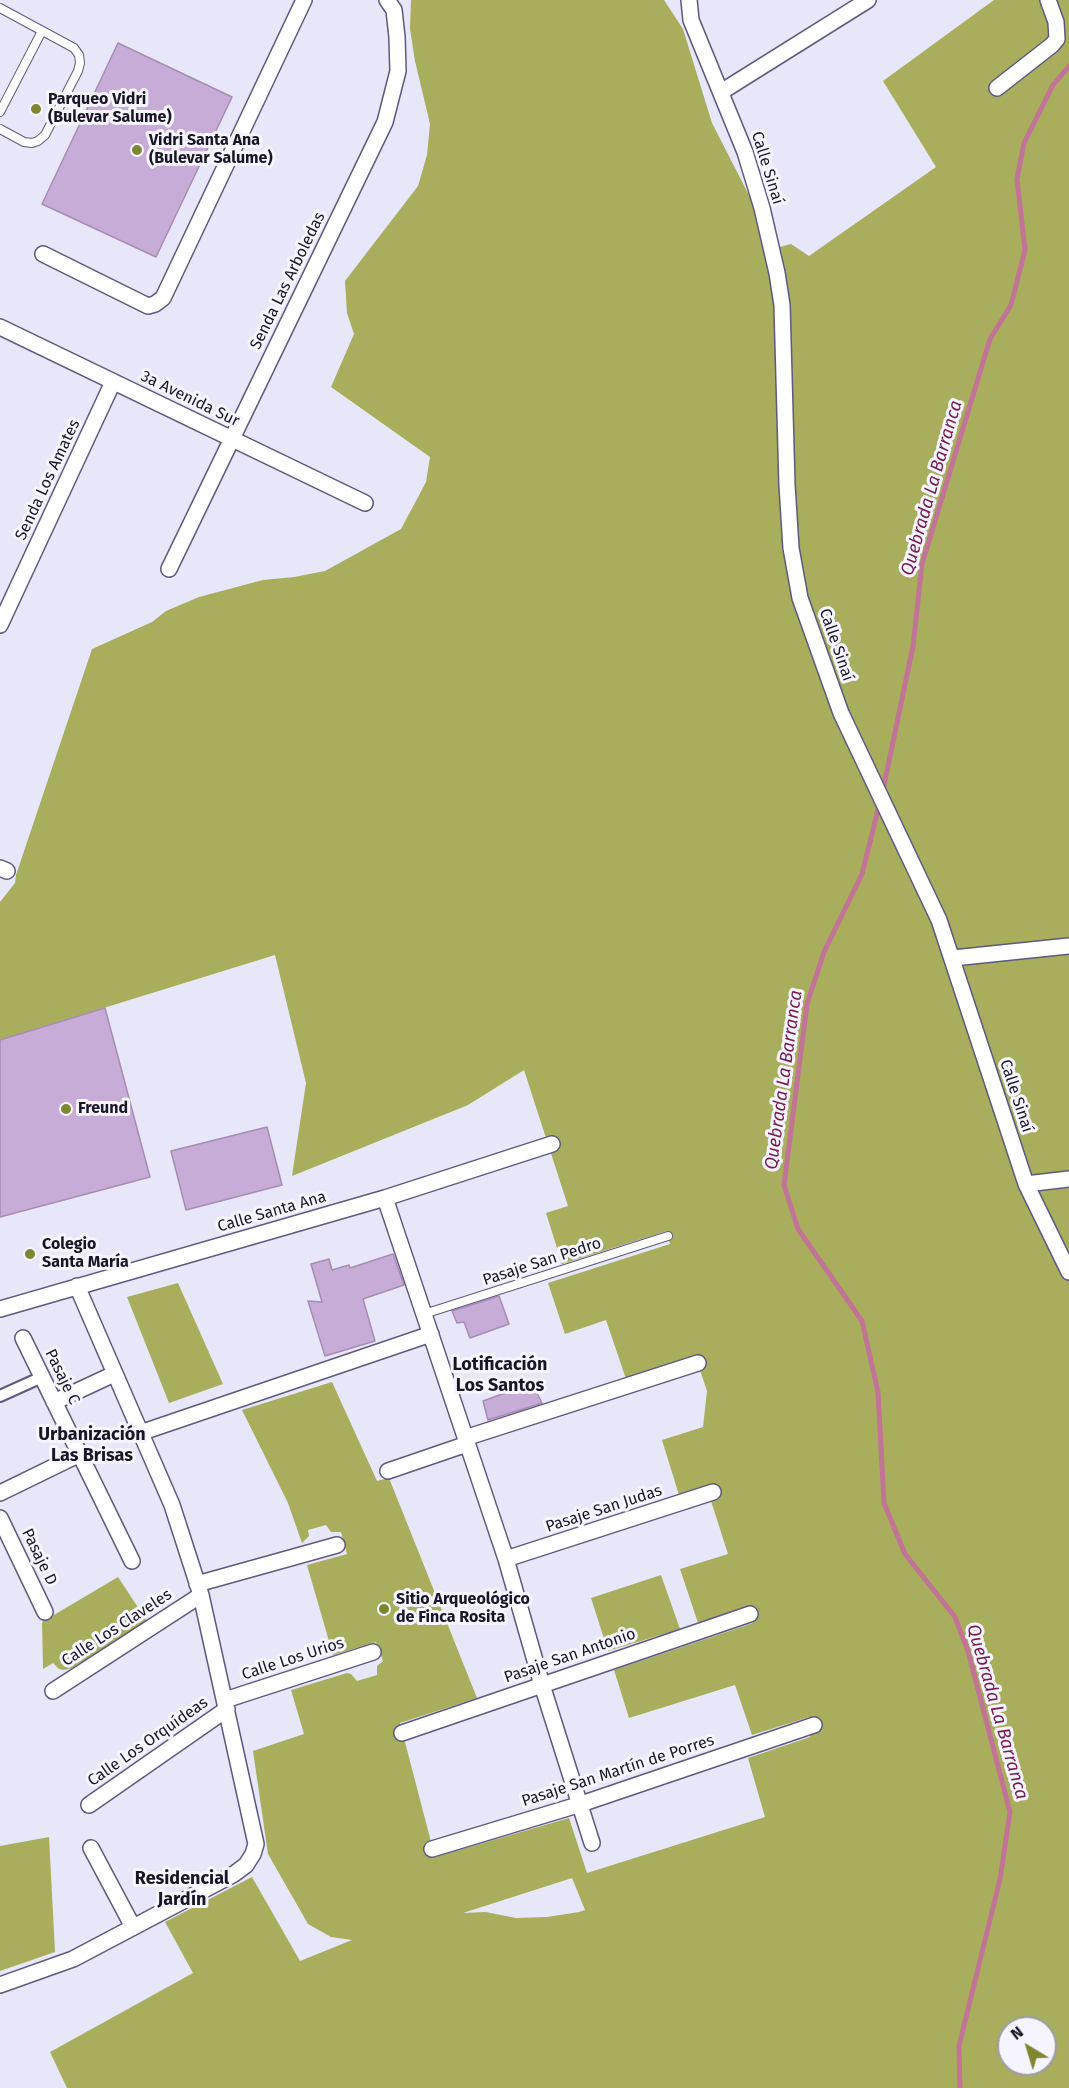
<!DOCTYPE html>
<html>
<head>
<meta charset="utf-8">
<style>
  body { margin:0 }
  #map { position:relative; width:1069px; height:2088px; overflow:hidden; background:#e8e6f9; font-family:"Fira Sans",sans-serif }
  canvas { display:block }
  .north { position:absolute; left:997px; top:2016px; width:60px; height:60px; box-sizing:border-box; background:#f6f4fe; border:2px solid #9e9ba8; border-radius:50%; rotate:322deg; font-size:16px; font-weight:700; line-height:24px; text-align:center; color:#191626 }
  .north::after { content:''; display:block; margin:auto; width:21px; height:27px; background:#80852f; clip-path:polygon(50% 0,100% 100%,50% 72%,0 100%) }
</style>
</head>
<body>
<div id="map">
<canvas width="1069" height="2088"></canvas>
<div class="north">N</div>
</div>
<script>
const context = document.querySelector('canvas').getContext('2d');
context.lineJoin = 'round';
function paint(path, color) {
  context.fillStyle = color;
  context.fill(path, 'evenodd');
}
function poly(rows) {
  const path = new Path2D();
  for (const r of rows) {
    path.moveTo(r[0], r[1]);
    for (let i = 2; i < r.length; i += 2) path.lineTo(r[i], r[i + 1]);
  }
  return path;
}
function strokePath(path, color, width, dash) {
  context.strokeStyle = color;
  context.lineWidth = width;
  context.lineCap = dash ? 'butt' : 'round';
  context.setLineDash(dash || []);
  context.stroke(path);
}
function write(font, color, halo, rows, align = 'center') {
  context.font = font + ' "Fira Sans",sans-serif';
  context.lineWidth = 6;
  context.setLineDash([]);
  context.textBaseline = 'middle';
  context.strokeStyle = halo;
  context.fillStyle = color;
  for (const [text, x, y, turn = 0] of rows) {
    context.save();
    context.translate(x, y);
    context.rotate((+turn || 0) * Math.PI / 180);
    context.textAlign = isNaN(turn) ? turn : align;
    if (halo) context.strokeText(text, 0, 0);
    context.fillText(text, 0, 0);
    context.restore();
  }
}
paint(poly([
  [411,0,664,0,683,29,712,123,776,248,791,244,809,256,936,167,883,81,994,0,1069,0,1069,2088,67,2088,50,2052,193,1973,165,1922,252,1877,300,1961,352,1940,331,1937,308,1924,268,1854,253,1751,304,1734,291,1690,347,1673,351,1674,357,1681,377,1675,377,1666,383,1661,376,1642,333,1655,307,1565,347,1554,341,1532,331,1532,326,1525,308,1530,309,1536,302,1543,288,1503,242,1410,332,1382,377,1481,389,1478,477,1698,400,1723,435,1857,569,1818,587,1873,765,1817,748,1758,810,1737,814,1726,809,1717,752,1735,735,1685,629,1718,614,1670,753,1623,747,1606,698,1623,680,1569,728,1554,711,1501,712,1485,679,1495,662,1440,703,1427,707,1391,695,1355,626,1379,606,1320,565,1334,548,1283,670,1244,667,1231,562,1264,546,1213,568,1206,524,1070,468,1105,292,1176,306,1083,275,955,0,1040,0,902,15,883,16,875,92,649,152,622,166,611,199,597,263,580,294,577,325,571,401,529,426,482,430,457,331,387,354,334,347,313,345,281,418,186,427,155,430,124,415,61,410,29],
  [572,1878,585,1910,579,1912,547,1917,516,1918,486,1912,463,1913],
  [1009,2028,1045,2028,1045,2064,1009,2064],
  [178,1283,223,1384,169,1403,127,1297],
  [661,1575,680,1629,608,1651,591,1598],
  [118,1577,147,1621,72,1668,64,1670,59,1669,53,1663,43,1669,42,1622],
  [49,1837,55,1952,0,1971,0,1846]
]), '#a8ae5c');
strokePath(poly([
  [883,790,913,646,922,564,990,339,1011,305,1025,250,1017,179,1024,143,1053,85,1069,66],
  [880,802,862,874,824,952,807,1004,784,1185,798,1229,862,1321,878,1392,884,1503,905,1554,955,1617,968,1651,1010,1812,1000,1879,959,2046,960,2088]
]), '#c17496', 5);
const building = poly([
  [118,43,232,97,156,257,42,204,118,43],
  [105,1008,150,1177,0,1217,0,1040,105,1008],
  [267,1127,282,1185,186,1210,171,1151,267,1127],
  [393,1254,404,1285,363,1299,375,1341,325,1356,308,1301,322,1302,311,1264,329,1259,332,1270,349,1265,350,1268,393,1254],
  [499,1296,509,1324,470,1338,464,1322,457,1323,452,1311,499,1296],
  [532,1383,542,1403,488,1420,483,1401,532,1383]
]);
paint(building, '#c6acd6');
strokePath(building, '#a68db6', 1.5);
const service = poly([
  [0,8,74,48,79,55,80,63,78,71,45,135,38,141,32,143,24,142,0,129],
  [0,112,42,31],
  [424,1314,668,1236]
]);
const pedestrian = poly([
  [0,1396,42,1377]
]);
const minor = poly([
  [689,0,691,20,745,152,762,208,777,273,782,305,787,485,791,548,800,598,841,713,939,920,1026,1184,1069,1272],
  [997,88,1052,45,1057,39,1056,22,1048,0],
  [721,92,868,0],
  [43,254,148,306,155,304,163,298,304,0],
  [0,327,365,503],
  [169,569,385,122,398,71,397,37,394,10,387,0],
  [0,625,113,382],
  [0,868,7,871],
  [953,958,1069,946],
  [1026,1184,1069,1179],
  [385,1198,506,1559,542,1685,592,1843],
  [0,1309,385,1198,552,1144],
  [23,1338,132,1561],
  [54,1402,114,1374],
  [140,1433,431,1334],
  [465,1438,698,1363],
  [388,1471,467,1444],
  [0,1493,80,1454],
  [0,1518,45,1612],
  [506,1559,713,1492],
  [197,1584,337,1545],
  [53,1691,201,1595],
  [225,1700,373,1652],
  [402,1733,750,1614],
  [89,1805,227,1709],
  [91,1848,133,1927],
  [432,1849,581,1804,814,1725],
  [0,1985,73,1959,234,1874,246,1865,253,1854,256,1844,201,1595,172,1505,77,1286]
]);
strokePath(service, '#5f5880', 10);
strokePath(pedestrian, '#5f5880', 14);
strokePath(minor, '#5f5880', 18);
strokePath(service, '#fff', 8);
strokePath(pedestrian, '#fff', 10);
strokePath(minor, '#fff', 15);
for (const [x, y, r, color] of [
  [36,109,6,"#80852f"],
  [137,150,6,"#80852f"],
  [66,1109,6,"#80852f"],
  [30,1254,6,"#80852f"],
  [384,1609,6,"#80852f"]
]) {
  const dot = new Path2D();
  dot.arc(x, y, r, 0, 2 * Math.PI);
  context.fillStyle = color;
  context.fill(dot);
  strokePath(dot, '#f6f4fe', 2);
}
write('bold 16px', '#191626', '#f6f4fe', [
  ["Parqueo Vidri",48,100],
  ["(Bulevar Salume)",48,118],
  ["Vidri Santa Ana",149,141],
  ["(Bulevar Salume)",149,159],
  ["Freund",78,1109],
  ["Colegio",42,1245],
  ["Santa María",42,1263],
  ["Sitio Arqueológico",396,1600],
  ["de Finca Rosita",396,1618]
], 'left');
write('16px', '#191626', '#f6f4fe', [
  ["Calle Sinaí",767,168,73],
  ["Senda Las Arboledas",288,281,-64],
  ["3a Avenida Sur",190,399,26],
  ["Senda Los Amates",48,480,-65],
  ["Calle Sinaí",836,645,71],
  ["Calle Sinaí",1016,1096,72],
  ["Calle Santa Ana",272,1212,-16],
  ["Pasaje San Pedro",542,1262,-18],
  ["Pasaje C",62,1377,64],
  ["Pasaje San Judas",604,1509,-18],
  ["Pasaje D",39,1557,64],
  ["Calle Los Claveles",117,1628,-33],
  ["Pasaje San Antonio",570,1656,-19],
  ["Calle Los Urios",293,1659,-18],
  ["Calle Los Orquídeas",148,1742,-35],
  ["Pasaje San Martín de Porres",618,1771,-18]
]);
write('italic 18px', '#781b4e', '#f6f4fe', [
  ["Quebrada La Barranca",932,488,-74],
  ["Quebrada La Barranca",784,1080,-82],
  ["Quebrada La Barranca",997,1712,74]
]);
write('bold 18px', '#191626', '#f6f4fe', [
  ["Lotificación",500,1365],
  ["Los Santos",500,1386],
  ["Urbanización",92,1435],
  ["Las Brisas",92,1456],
  ["Residencial",182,1879],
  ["Jardín",182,1900]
]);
</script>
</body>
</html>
